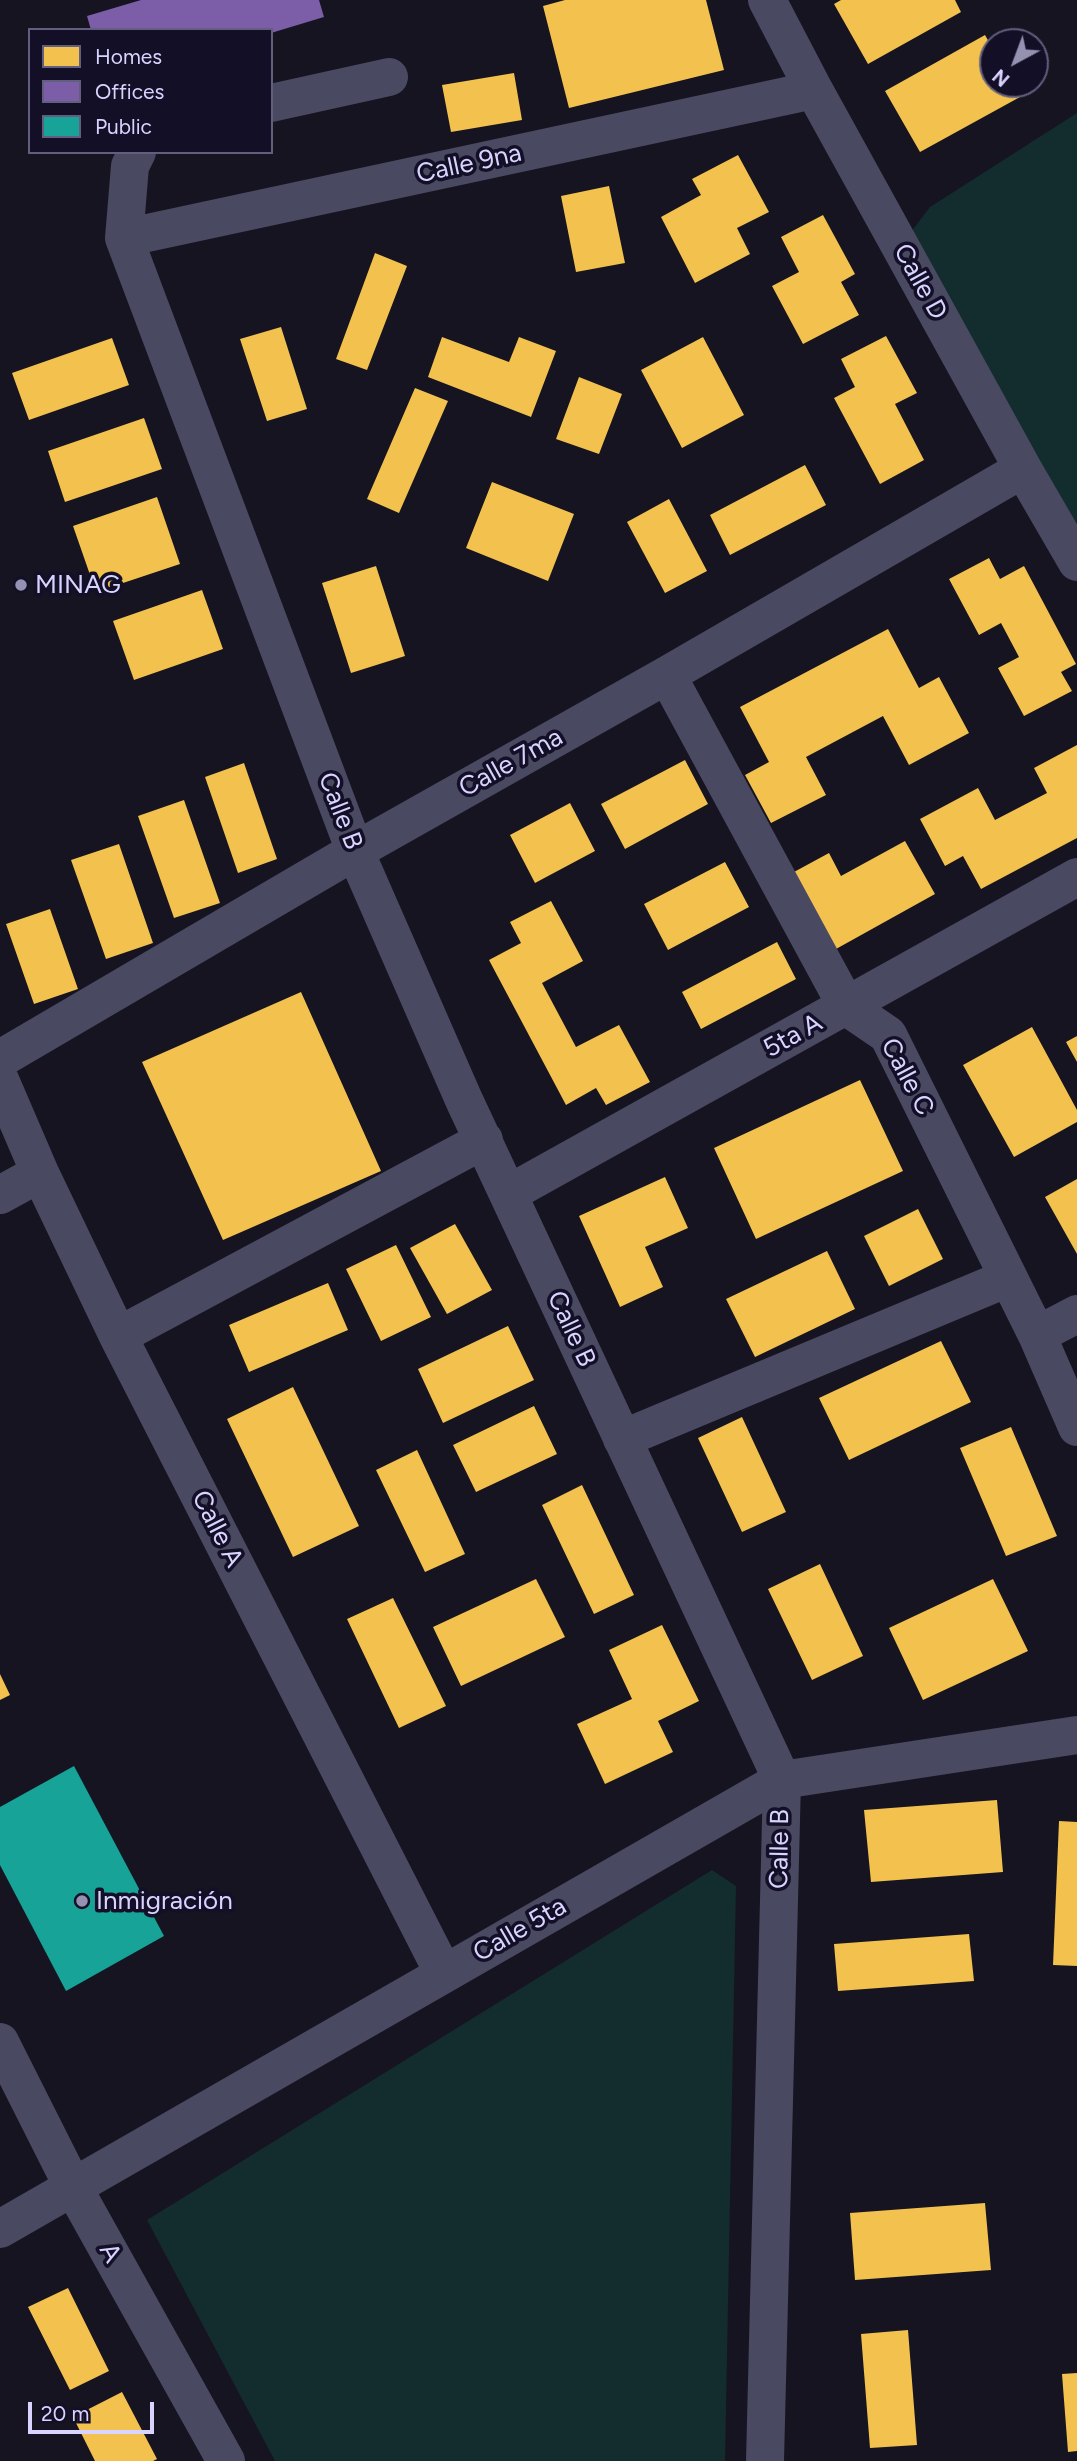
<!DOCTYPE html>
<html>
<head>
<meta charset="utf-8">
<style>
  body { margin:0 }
  #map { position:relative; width:1077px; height:2461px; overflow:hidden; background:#161421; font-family:Figtree,sans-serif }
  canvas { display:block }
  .legend { position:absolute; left:28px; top:28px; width:245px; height:126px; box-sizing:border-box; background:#130f26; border:2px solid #625e7d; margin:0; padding:9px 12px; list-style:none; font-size:21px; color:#d9d4ff }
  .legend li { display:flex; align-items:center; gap:14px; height:35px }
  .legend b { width:35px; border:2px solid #625e7d }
  .north { position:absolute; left:979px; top:28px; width:70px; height:70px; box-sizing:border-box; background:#130f26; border:2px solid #625e7d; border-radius:50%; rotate:221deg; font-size:19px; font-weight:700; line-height:28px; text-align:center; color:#d9d4ff }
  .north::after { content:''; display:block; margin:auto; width:24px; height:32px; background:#9591b1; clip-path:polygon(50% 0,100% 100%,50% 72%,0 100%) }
  .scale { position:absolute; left:28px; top:2402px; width:126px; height:32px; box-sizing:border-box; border:4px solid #d9d4ff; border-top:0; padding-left:9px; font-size:21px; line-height:24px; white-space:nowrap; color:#d9d4ff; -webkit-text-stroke:5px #130f26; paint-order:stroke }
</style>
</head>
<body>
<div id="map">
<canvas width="1077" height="2461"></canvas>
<ul class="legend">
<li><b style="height:19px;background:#f2c14e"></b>Homes</li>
<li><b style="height:19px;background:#7b5ea7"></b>Offices</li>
<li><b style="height:19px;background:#17a398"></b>Public</li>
</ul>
<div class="north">N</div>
<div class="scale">20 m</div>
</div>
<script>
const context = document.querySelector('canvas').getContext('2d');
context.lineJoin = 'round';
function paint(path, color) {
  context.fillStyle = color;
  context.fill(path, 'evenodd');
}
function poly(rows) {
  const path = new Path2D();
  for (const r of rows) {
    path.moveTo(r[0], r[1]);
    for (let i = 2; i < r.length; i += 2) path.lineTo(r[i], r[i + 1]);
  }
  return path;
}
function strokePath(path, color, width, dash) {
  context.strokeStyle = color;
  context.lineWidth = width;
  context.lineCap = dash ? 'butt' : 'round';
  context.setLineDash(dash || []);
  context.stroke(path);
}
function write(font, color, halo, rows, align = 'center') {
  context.font = font + ' Figtree,sans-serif';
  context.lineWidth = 7;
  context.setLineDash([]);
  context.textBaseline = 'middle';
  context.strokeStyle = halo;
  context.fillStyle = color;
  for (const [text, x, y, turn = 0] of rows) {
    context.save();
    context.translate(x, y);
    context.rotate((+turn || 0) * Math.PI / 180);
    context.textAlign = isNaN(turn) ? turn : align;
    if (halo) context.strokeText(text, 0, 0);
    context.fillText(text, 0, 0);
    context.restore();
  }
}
paint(poly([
  [1077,113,1077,562,908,236,930,207],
  [712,1870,736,1886,725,2461,275,2461,147,2220]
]), '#132c2d');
paint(poly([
  [565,0,706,0,724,70,569,108,543,6],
  [841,0,955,0,961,12,868,64,834,4],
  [985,35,993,49,993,84,1013,84,1020,97,920,152,885,91],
  [514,73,522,120,451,132,442,85],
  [738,155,769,212,737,228,750,254,695,283,661,217,701,195,692,179],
  [609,186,625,263,576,272,561,196],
  [823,215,855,274,841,282,859,315,803,344,772,286,799,272,781,237],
  [375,253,407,266,367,370,336,359],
  [281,327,307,409,267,421,240,339],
  [886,336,917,393,895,404,924,460,880,484,834,398,855,387,841,359],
  [442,337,509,362,519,337,556,351,531,417,428,377],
  [703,337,744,415,682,448,641,370],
  [112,338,129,385,29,420,12,373],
  [579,377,622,394,599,454,556,439],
  [415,388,448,401,399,513,367,499],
  [144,418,162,469,65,502,48,451],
  [805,465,826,505,730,555,710,515],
  [492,482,574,514,548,581,466,548],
  [157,497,180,564,96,592,73,526],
  [669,499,707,571,665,593,627,522],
  [989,558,1000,579,1024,566,1076,664,1061,672,1072,691,1024,716,998,668,1019,657,1001,623,979,635,949,579],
  [376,566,405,656,351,673,322,583],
  [202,590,223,649,134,680,113,621],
  [888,629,919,688,939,677,969,733,909,765,883,716,806,757,826,795,771,823,745,775,769,762,740,707],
  [1077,745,1077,838,981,889,963,856,945,866,920,819,978,788,995,820,1047,793,1034,768],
  [685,760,708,804,625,849,601,804],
  [244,763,277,859,238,873,205,777],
  [184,800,220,903,174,918,138,816],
  [570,803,595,851,535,883,510,835],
  [905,841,935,894,836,949,794,872,829,853,841,876],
  [119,844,153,943,106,959,71,860],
  [725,862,749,907,668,950,644,904],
  [551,901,583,961,542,983,576,1047,619,1025,650,1082,606,1105,596,1088,566,1105,489,960,521,943,510,922],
  [50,909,78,989,34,1004,6,924],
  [777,942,796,979,701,1029,682,992],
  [301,992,381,1171,223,1240,142,1062],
  [1032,1027,1077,1110,1077,1122,1014,1157,963,1065],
  [1077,1036,1077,1062,1066,1042],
  [860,1080,903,1171,756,1239,714,1148],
  [665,1177,688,1228,645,1247,663,1287,620,1307,579,1216],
  [1077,1179,1077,1254,1045,1197],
  [918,1209,943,1259,889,1286,864,1236],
  [455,1224,492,1290,447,1314,410,1248],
  [396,1245,431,1317,381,1341,346,1269],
  [827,1251,855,1309,755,1357,726,1299],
  [328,1283,348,1330,249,1372,229,1325],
  [508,1326,534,1380,443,1423,418,1369],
  [941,1341,971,1402,849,1460,819,1398],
  [293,1387,359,1526,293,1557,227,1419],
  [534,1406,557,1454,476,1492,453,1445],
  [742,1417,786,1512,742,1532,698,1438],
  [1011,1427,1057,1536,1006,1556,960,1448],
  [417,1450,465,1554,425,1572,376,1470],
  [582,1485,634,1595,594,1614,542,1505],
  [820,1564,863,1656,812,1680,768,1589],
  [536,1579,565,1637,461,1686,433,1627],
  [993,1579,1028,1651,923,1700,889,1628],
  [393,1598,446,1706,399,1728,347,1619],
  [662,1625,699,1701,658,1721,673,1752,605,1784,577,1724,632,1699,609,1650],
  [0,1674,10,1695,0,1700],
  [997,1800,1003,1872,871,1882,864,1810],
  [1059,1821,1077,1822,1077,1966,1053,1965],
  [969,1934,974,1981,838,1991,834,1944],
  [985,2203,991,2270,855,2280,850,2213],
  [68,2288,109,2371,70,2390,28,2307],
  [908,2330,917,2445,870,2448,861,2334],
  [1077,2373,1077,2451,1068,2452,1062,2374],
  [122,2392,157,2459,153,2461,95,2461,73,2417]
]), '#f2c14e');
paint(poly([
  [141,0,319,0,324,17,271,33,271,30,91,30,87,16]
]), '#7b5ea7');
paint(poly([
  [74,1766,164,1936,66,1991,0,1865,0,1807]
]), '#17a398');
strokePath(poly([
  [767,0,814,90,1023,469,1077,562],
  [271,103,389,77],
  [137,152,130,166,124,238,355,851,464,1100,782,1780,765,2461],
  [124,238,814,90],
  [667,675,847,1007,888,1035,1037,1335,1077,1427],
  [0,1059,355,851,667,675,1023,469],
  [0,1080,40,1173,118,1336,444,1974],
  [508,1194,1077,877],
  [0,1195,40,1173],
  [1037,1335,1077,1314],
  [118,1336,484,1140],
  [622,1439,1008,1278],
  [0,2042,73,2187,226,2461],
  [0,2229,782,1780,1077,1735]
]), '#4a4962', 38);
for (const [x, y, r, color] of [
  [21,585,7,"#9591b1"],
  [82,1901,7,"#9591b1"]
]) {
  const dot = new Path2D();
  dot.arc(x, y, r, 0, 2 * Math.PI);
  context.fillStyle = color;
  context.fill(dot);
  strokePath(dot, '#130f26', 2.5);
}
write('26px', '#d9d4ff', '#130f26', [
  ["Calle 9na",469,164,-12],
  ["Calle D",920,282,61],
  ["Calle 7ma",511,763,-29],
  ["Calle B",340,811,69],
  ["5ta A",793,1036,-29],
  ["Calle C",907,1077,62],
  ["Calle B",571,1329,65],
  ["Calle A",217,1529,63],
  ["Calle B",780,1849,-89],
  ["Calle 5ta",520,1930,-30],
  ["A",110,2253,61]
]);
write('26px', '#d9d4ff', '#130f26', [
  ["MINAG",35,585],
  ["Inmigración",96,1901]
], 'left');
</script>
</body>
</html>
